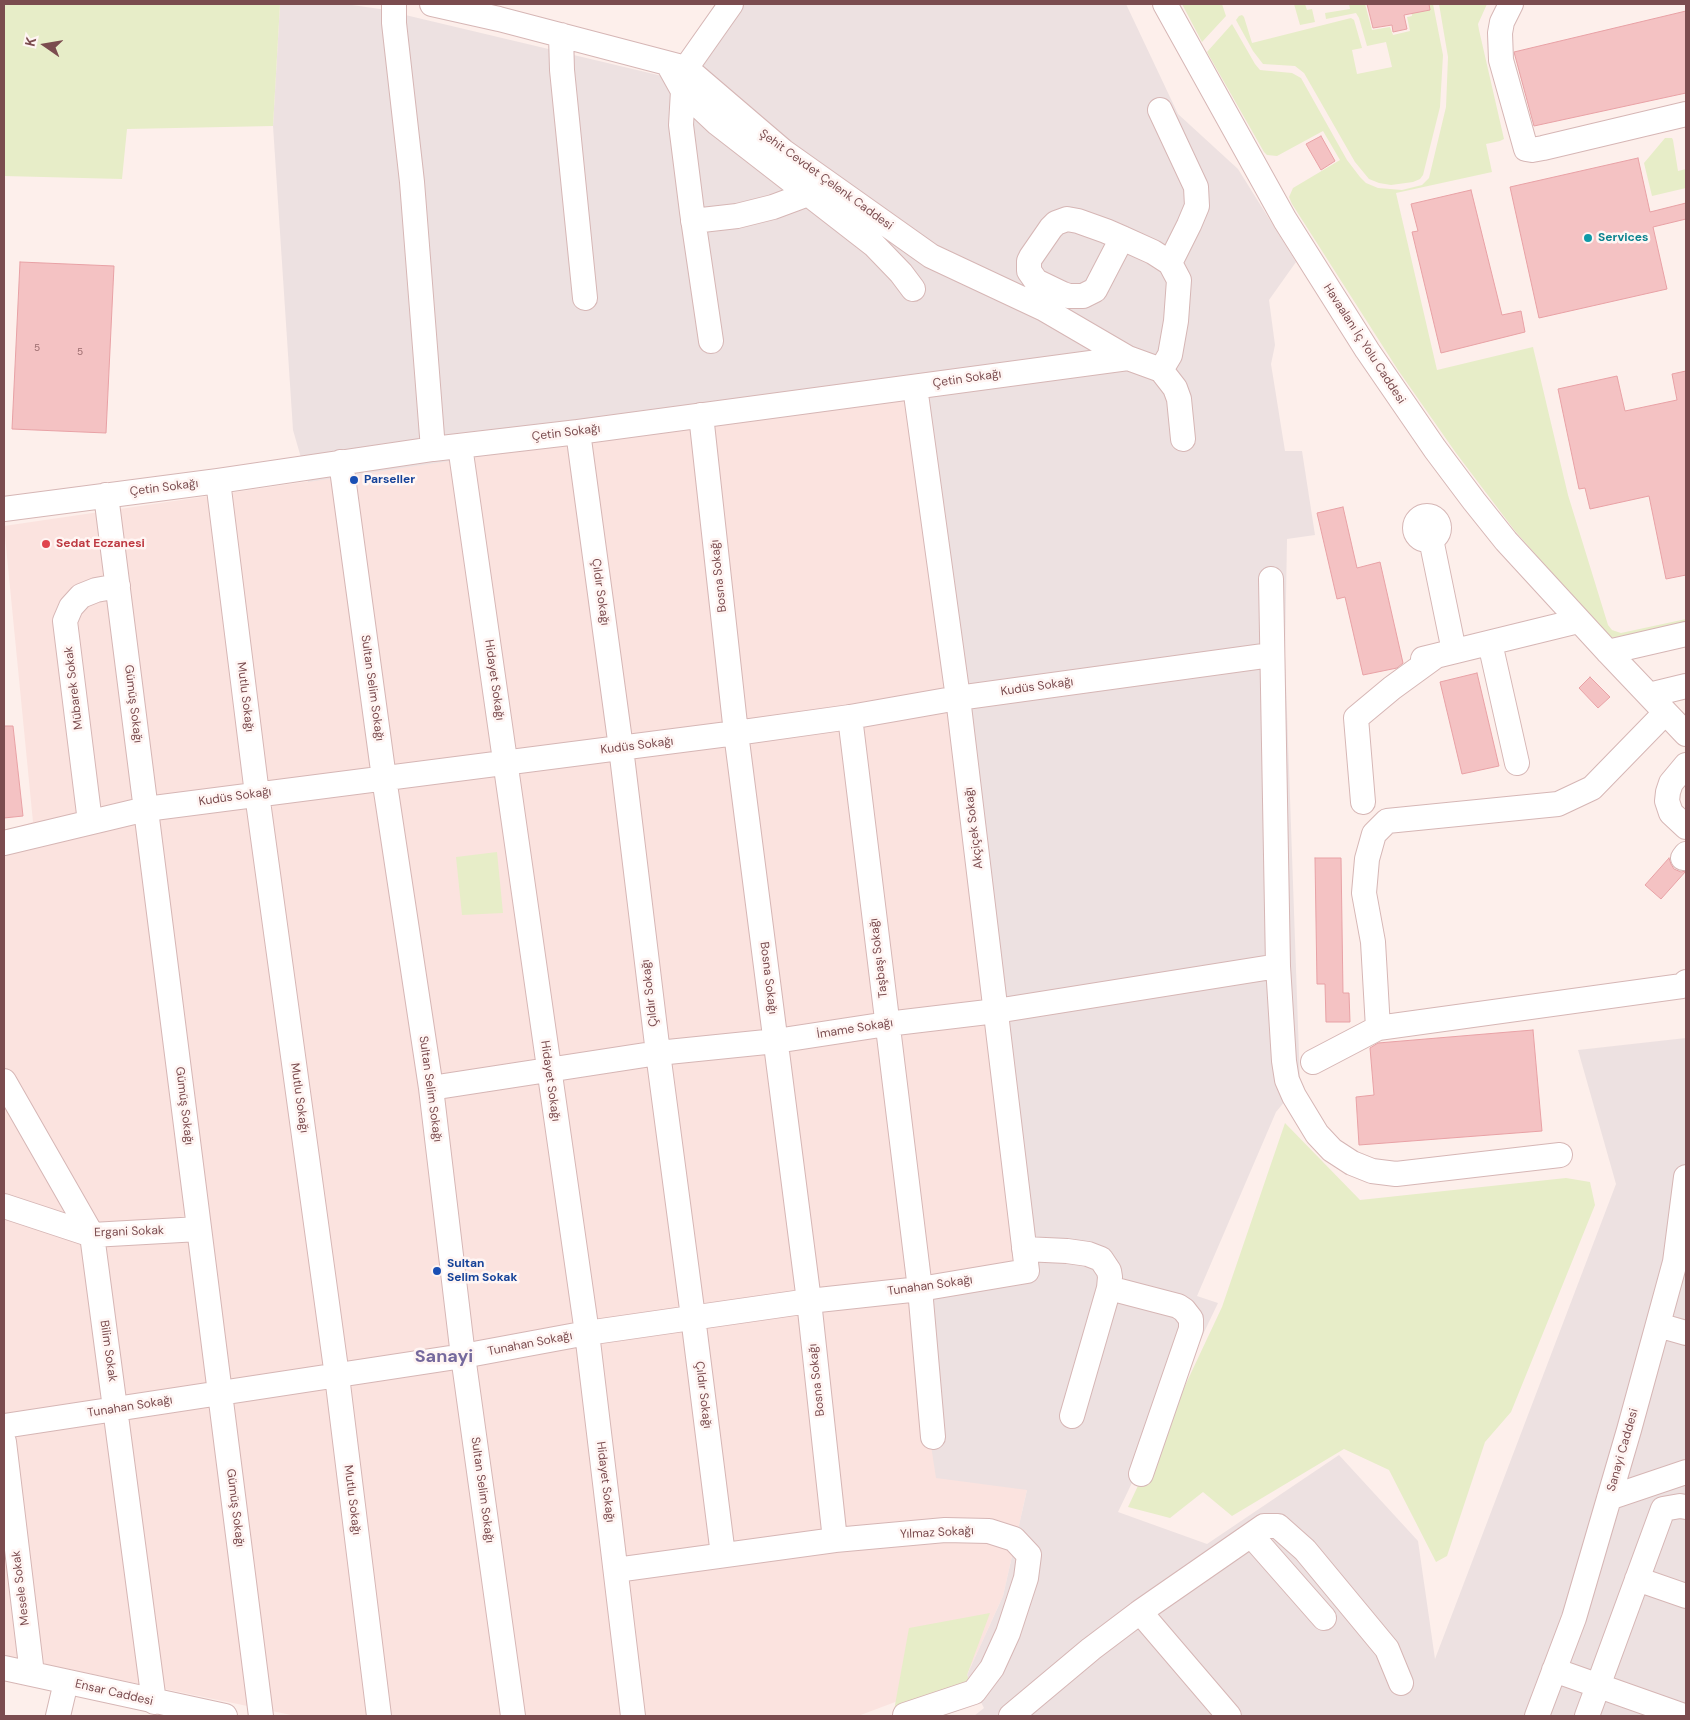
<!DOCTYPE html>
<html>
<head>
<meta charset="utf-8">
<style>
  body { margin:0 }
  #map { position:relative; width:1690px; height:1720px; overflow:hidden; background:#fdefeb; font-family:"DM Sans",sans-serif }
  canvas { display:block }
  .frame { position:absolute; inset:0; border:5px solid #7b4c4f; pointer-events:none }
  .north { position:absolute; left:20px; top:20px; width:50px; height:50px; -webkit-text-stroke:4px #fff5f3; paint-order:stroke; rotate:283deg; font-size:14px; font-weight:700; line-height:20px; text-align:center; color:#7b4c4f }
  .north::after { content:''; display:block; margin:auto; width:18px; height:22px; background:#7b4c4f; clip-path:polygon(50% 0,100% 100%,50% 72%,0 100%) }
</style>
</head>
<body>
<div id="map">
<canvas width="1690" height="1720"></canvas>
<div class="frame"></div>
<div class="north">K</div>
</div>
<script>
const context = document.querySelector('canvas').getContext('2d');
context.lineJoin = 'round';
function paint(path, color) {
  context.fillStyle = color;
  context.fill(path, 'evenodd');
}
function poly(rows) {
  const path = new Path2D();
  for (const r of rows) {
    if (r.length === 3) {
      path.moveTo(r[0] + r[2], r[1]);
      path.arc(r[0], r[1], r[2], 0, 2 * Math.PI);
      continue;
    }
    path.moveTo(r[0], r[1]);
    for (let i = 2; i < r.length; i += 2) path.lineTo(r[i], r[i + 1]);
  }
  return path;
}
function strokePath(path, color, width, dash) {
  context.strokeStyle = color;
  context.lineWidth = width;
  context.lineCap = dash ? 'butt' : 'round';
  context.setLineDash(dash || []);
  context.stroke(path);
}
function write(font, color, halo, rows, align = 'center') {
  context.font = font + ' "DM Sans",sans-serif';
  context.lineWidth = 5;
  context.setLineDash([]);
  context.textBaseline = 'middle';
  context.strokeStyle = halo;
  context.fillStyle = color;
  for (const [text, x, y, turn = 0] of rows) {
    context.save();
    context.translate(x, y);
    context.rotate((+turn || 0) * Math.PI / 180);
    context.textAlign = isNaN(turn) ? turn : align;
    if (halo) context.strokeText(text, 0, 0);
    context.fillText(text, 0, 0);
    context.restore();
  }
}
paint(poly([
  [909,393,1024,1270,1027,1490,1003,1596,967,1675,858,1716,296,1716,4,1656,4,831,33,822,4,526]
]), '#fbe3df');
paint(poly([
  [280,4,345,4,380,9,679,80,729,4,1126,4,1178,114,1238,169,1296,262,1269,300,1275,345,1271,364,1285,451,1302,451,1315,535,1287,539,1285,655,1300,1083,1276,1112,1197,1296,1218,1303,1118,1512,1207,1544,1339,1455,1418,1541,1435,1659,1616,1184,1578,1050,1686,1038,1686,1716,974,1716,984,1708,967,1675,1003,1596,1027,1490,936,1478,907,1289,1023,1270,909,393,308,482,293,430,273,126]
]), '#ede1e1');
paint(poly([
  [4,4,280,4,273,126,127,129,122,179,4,176],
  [1182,4,1222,4,1226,16,1202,42],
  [1294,4,1305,4,1307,10,1312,9,1315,22,1300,25],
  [1349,4,1365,4,1372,30,1390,27,1393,35,1410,31,1407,17,1412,16,1410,4,1433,4,1443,55,1440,107,1423,175,1420,179,1413,182,1391,185,1379,183,1369,179,1355,162,1304,73,1295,66,1263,64,1253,51,1236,20,1239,16,1242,15,1244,17,1252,43,1351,18,1354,20,1362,48,1352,50,1357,74,1392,67,1386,42,1367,46,1359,18,1356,13,1326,19,1325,13,1350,9],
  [1439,4,1487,4,1478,24,1479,30,1504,139,1500,141,1486,144,1492,172,1396,193,1437,370,1533,347,1568,495,1608,625,1612,630,1621,633,1686,619,1686,624,1616,639,1609,636,1604,632,1515,531,1456,453,1398,370,1292,204,1289,197,1293,188,1340,160,1323,131,1277,156,1267,155,1264,152,1207,52,1232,24,1255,64,1260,70,1292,73,1301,78,1347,160,1360,177,1366,183,1378,188,1402,190,1422,185,1429,178,1446,107,1448,57],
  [1665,138,1672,138,1673,140,1678,171,1686,169,1686,188,1652,196,1644,163],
  [497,852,503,913,462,915,456,857],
  [1285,1123,1360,1200,1566,1178,1590,1182,1595,1205,1511,1412,1485,1442,1447,1556,1436,1562,1389,1470,1344,1449,1232,1516,1203,1492,1170,1518,1128,1507,1222,1307],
  [990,1613,967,1675,973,1687,893,1716,909,1628]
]), '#e7edc8');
const building = poly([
  [1367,4,1429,4,1430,10,1404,15,1407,29,1393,32,1392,25,1373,28,1367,4],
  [1686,11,1686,93,1534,126,1514,52,1686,11],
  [1321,136,1335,161,1321,170,1306,144,1321,136],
  [1638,158,1650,212,1686,203,1686,219,1653,227,1667,289,1539,318,1510,187,1638,158],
  [1471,190,1502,315,1521,311,1525,332,1441,353,1412,232,1418,231,1411,204,1471,190],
  [20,262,114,266,106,433,12,429,20,262],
  [1686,371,1686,575,1666,579,1649,496,1590,509,1585,488,1579,489,1558,389,1617,376,1625,411,1677,400,1672,374,1686,371],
  [1343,507,1357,568,1380,562,1403,663,1397,668,1363,675,1345,597,1337,599,1317,513,1343,507],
  [1477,673,1499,766,1462,774,1440,682,1477,673],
  [1590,677,1610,697,1598,708,1579,688,1590,677],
  [4,726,13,726,23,816,4,818,4,726],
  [1315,858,1341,858,1343,993,1349,993,1350,1022,1326,1022,1325,984,1317,984,1315,858],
  [1669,858,1671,864,1674,869,1681,872,1686,871,1661,899,1645,885,1669,858],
  [1533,1030,1542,1131,1359,1145,1356,1097,1374,1095,1370,1048,1378,1043,1533,1030]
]);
paint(building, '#f4c2c3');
strokePath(building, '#e8a1a5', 1);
const minor = poly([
  [394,4,394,23,412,182,433,449],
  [432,4,499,19,686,68,783,151,931,256,1044,309,1128,358,1161,370,1175,388,1179,399,1183,439],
  [1165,4,1285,220,1367,350,1435,449,1474,501,1506,541,1608,652,1686,734],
  [1511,4,1502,22,1500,33,1501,60,1526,149,1532,150,1543,148,1686,114],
  [561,35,562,70,585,298],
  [668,64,683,91,717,123,874,245,901,273,913,289],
  [686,68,731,4],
  [683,91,681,125,692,212,711,341],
  [1160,110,1196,187,1197,206,1189,225,1170,263],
  [693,221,737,216,773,207,808,194],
  [1122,238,1095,290,1083,296,1069,296,1063,294,1036,281,1029,271,1029,261,1031,257,1051,228,1056,223,1067,219,1078,221,1106,231,1122,238,1153,252,1170,263,1179,280,1176,321,1170,355,1161,370],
  [701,415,736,733,809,1301,835,1540],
  [578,432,621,748,658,1053,693,1317,723,1555],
  [460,446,587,1333,633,1716],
  [341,462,384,778,431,1088,463,1356,513,1716],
  [218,481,257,794,337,1376,379,1716],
  [106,495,261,1716],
  [4,509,218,481,433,449,578,432,1128,358],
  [1427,528,12],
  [1431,539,1454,651],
  [1271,579,1278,966,1284,1061,1287,1080,1294,1096,1317,1134,1332,1150,1352,1163,1372,1171,1396,1174,1560,1155],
  [1490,643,1517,763],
  [1608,652,1686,634],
  [1423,659,1578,621],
  [1649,695,1686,686],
  [850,717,920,1289,933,1437],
  [1686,765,1671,783,1668,792,1667,801,1671,813,1686,827],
  [1363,802,1356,718,1392,688,1436,656],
  [90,822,65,621,71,607,81,596,96,590,118,586],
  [4,843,146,809,736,733,850,717,958,698,1271,655],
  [1683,858,1686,854],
  [1378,1028,1682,986,1686,982],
  [1313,1062,1378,1028,1373,942,1364,893,1367,859,1374,834,1387,821,1558,804,1592,788,1665,713],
  [4,1081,92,1235,154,1702],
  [431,1088,658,1053,776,1041,887,1024,996,1011,1278,966],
  [4,1206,92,1235,199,1229],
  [1024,1249,1067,1251,1088,1254,1101,1259,1109,1271,1110,1277,1109,1288,1072,1416],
  [1109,1288,1178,1306,1184,1310,1191,1319,1191,1329,1141,1474],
  [1658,1325,1686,1333],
  [4,1426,463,1356,587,1333,809,1301,920,1289,1027,1271,958,698,915,387],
  [4,1442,32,1674],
  [1609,1498,1686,1472],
  [1251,1535,1324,1618],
  [616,1570,835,1540,945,1530,989,1531,1014,1539,1029,1555,1026,1578,1008,1633,992,1668,974,1692,905,1715],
  [1637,1579,1686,1596],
  [1140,1612,1229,1716],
  [4,1668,225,1716],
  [1554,1670,1684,1716],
  [58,1716,66,1682],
  [1011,1716,1091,1649,1140,1612,1264,1526,1278,1526,1305,1550,1387,1649,1401,1683],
  [1537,1716,1574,1618,1629,1430,1675,1262,1686,1177],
  [1587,1716,1663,1509,1680,1506,1686,1507]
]);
strokePath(minor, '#d6b6b5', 26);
strokePath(minor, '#fff', 24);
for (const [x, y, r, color] of [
  [1588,238,5,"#0f9aa8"],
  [354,480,5,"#1a4fb4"],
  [46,544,5,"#e0444e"],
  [437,1271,5,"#1a4fb4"]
]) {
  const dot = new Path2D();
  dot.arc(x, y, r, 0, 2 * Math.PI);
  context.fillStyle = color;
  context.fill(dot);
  strokePath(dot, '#fff5f3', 2);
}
write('10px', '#996a6c', null, [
  ["5",37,348],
  ["5",80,352]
]);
write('12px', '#7b4c4f', '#fff5f3', [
  ["Şehit Cevdet Çelenk Caddesi",826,180,36],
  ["Havaalanı İç Yolu Caddesi",1364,344,57],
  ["Çetin Sokağı",967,379,-8],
  ["Çetin Sokağı",566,433,-7],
  ["Çetin Sokağı",164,488,-7],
  ["Bosna Sokağı",719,576,-96],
  ["Çıldır Sokağı",600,592,82],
  ["Hidayet Sokağı",494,680,82],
  ["Kudüs Sokağı",1037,687,-8],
  ["Mübarek Sokak",74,688,-97],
  ["Sultan Selim Sokağı",372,688,82],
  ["Mutlu Sokağı",245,697,83],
  ["Gümüş Sokağı",133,704,83],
  ["Kudüs Sokağı",637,746,-7],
  ["Kudüs Sokağı",235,797,-8],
  ["Akçiçek Sokağı",974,828,-97],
  ["Taşbaşı Sokağı",879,958,-97],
  ["Bosna Sokağı",768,978,83],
  ["Çıldır Sokağı",650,993,-97],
  ["İmame Sokağı",855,1029,-9],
  ["Hidayet Sokağı",550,1081,82],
  ["Sultan Selim Sokağı",430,1089,82],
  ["Mutlu Sokağı",299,1098,82],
  ["Gümüş Sokağı",184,1106,83],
  ["Ergani Sokak",129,1232,-2],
  ["Tunahan Sokağı",930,1286,-8],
  ["Tunahan Sokağı",530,1344,-11],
  ["Bilim Sokak",108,1351,82],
  ["Bosna Sokağı",817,1380,-96],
  ["Çıldır Sokağı",703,1395,83],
  ["Tunahan Sokağı",130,1407,-9],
  ["Sanayi Caddesi",1623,1450,-74],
  ["Hidayet Sokağı",605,1482,83],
  ["Sultan Selim Sokağı",482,1490,82],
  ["Mutlu Sokağı",352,1500,83],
  ["Gümüş Sokağı",235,1508,83],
  ["Yılmaz Sokağı",937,1533,-3],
  ["Mesele Sokak",21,1588,-97],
  ["Ensar Caddesi",114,1693,13]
]);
write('bold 12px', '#0d838f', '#fff5f3', [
  ["Services",1598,238]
], 'left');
write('bold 12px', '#164399', '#fff5f3', [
  ["Parseller",364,480],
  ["Sultan",447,1264],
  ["Selim Sokak",447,1278]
], 'left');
write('bold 12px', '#be3a42', '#fff5f3', [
  ["Sedat Eczanesi",56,544]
], 'left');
write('bold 18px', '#75699d', '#fff5f3', [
  ["Sanayi",444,1357]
]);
</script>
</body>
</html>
